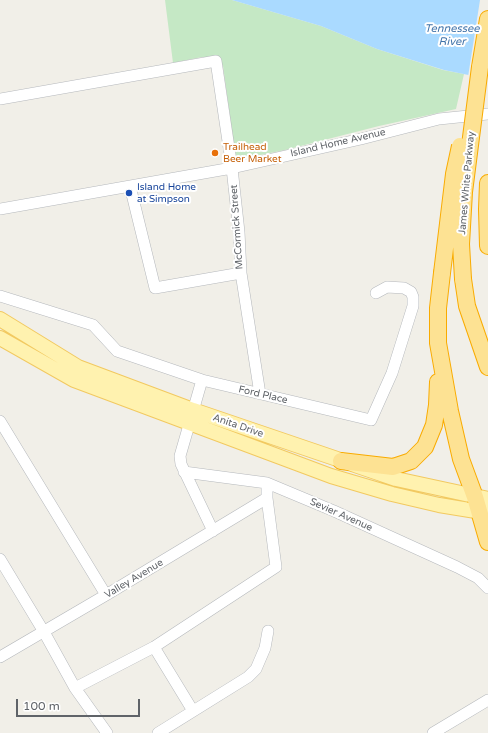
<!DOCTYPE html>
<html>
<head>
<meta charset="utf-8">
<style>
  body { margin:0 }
  #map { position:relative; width:488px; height:733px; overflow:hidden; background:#f1efe8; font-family:"Varela Round",sans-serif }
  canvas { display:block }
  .scale { position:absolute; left:16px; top:699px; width:124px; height:18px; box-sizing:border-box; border:2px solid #5f6368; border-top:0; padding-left:5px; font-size:12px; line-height:14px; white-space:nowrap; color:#5f6368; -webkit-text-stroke:3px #fff; paint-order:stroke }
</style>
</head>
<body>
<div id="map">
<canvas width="488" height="733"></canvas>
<div class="scale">100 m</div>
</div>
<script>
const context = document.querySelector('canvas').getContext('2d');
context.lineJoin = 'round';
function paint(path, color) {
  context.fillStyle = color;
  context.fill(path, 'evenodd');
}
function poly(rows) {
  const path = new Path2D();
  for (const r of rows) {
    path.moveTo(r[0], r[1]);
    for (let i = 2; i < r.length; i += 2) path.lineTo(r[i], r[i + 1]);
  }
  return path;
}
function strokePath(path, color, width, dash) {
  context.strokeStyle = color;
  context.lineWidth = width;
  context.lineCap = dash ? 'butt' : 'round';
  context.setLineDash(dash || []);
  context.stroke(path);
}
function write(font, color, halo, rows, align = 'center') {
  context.font = font + ' "Varela Round",sans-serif';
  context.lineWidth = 4;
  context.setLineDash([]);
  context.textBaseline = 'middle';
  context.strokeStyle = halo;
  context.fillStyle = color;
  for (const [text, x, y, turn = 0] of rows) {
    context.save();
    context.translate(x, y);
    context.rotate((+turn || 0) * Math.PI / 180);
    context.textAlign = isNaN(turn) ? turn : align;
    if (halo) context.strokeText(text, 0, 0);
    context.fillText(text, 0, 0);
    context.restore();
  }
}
paint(poly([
  [165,0,232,0,321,26,377,49,443,70,464,74,456,109,379,126,285,150,236,160,223,66,218,58,202,57,173,63]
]), '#c5e8c5');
paint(poly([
  [232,0,488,0,488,79,444,70,377,49,321,26]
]), '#aadaff');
paint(poly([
  [480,0,488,0,488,81,468,77]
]), '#f1efe8');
const minor = poly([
  [0,99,216,61,232,168,239,232,241,273,260,394],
  [130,186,155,288,241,273],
  [0,209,232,168,361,139,439,119,488,114],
  [0,296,93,325,117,351,202,380,371,420,392,373,413,306,413,297,411,292,404,288,387,287,376,293],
  [202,380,180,456,181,464,213,531],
  [0,421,106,595],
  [184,472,267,483,334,511,457,567,478,578,488,588],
  [0,559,44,632,75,688,107,733],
  [154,647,193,711],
  [0,657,106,595,267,498],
  [75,688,154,647,276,567,267,498,267,483],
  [158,733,248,677,256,669,265,648,268,631],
  [433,733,488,700]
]);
const major = poly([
  [0,319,78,367,193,410,396,479,488,499],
  [0,338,74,380,331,476,392,494,439,505,488,513]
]);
const highway = poly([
  [480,67,488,19],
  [488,183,487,209,488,246],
  [442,273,438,308,438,343,450,411,461,459,475,497,488,542],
  [463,279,467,306,488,367],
  [341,461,393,467,411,461,425,447,434,425,437,405,438,382]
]);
strokePath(minor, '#b5b8bc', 12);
strokePath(major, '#f2c960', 16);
strokePath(highway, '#f9ab00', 18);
strokePath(minor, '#fff', 11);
strokePath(major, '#fff2af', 14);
strokePath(highway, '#fde293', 16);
const highwayBridge = poly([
  [442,273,454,174,460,146],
  [463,279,461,244,464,192,480,67]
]);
strokePath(highwayBridge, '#f9ab00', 18, []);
strokePath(highwayBridge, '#fde293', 16);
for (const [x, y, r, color] of [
  [215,153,4,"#e8710a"],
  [129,193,4,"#1a4fb4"]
]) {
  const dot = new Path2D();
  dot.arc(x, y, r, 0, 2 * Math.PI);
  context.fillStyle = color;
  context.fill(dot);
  strokePath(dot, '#fff', 1.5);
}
write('10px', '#5f6368', '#fff', [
  ["Island Home Avenue",338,143,-13],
  ["James White Parkway",467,183,-85],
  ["McCormick Street",237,227,-94],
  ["Ford Place",263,395,13],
  ["Anita Drive",238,426,19],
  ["Sevier Avenue",341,515,24],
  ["Valley Avenue",134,579,-31]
]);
write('10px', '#c56008', '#fff', [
  ["Trailhead",223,147],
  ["Beer Market",223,159]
], 'left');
write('10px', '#164399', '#fff', [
  ["Island Home",137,187],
  ["at Simpson",137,199]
], 'left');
write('italic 11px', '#4174aa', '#fff', [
  ["Tennessee",452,29],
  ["River",452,42]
]);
</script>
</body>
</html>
